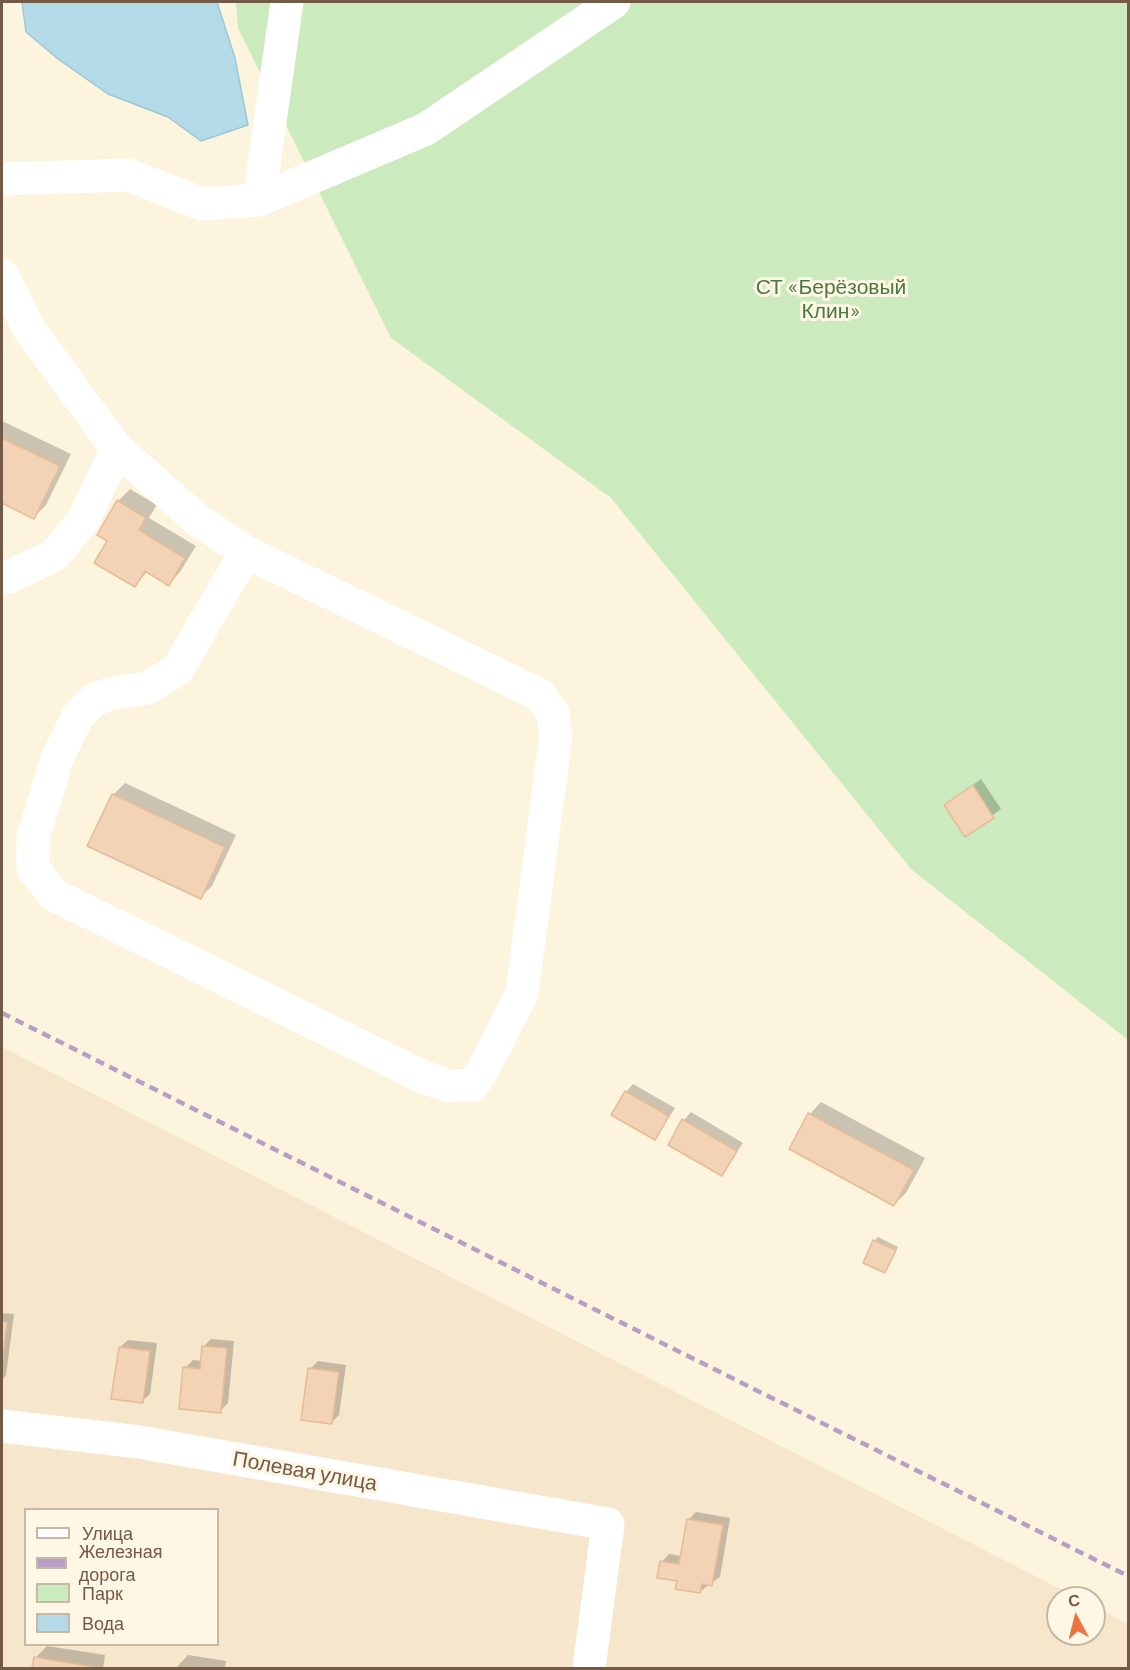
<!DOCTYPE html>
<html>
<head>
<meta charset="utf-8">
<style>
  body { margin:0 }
  #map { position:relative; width:1130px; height:1670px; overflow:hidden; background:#fdf4de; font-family:Barlow,sans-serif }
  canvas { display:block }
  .frame { position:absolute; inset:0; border:3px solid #735a46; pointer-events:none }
  .legend { position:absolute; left:24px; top:1508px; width:195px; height:138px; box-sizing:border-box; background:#fff7e5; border:2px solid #c7b8a5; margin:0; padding:8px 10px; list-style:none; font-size:18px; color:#735a46 }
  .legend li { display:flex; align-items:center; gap:12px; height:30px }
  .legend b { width:30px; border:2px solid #c7b8a5 }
  .north { position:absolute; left:1046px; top:1586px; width:60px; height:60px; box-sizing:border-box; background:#fff7e5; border:2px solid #c7b8a5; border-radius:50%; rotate:353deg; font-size:16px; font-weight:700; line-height:24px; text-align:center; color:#735a46 }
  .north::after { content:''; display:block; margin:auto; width:21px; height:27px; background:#ec743e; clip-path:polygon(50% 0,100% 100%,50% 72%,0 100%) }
</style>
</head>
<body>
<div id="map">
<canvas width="1130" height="1670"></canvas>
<div class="frame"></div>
<ul class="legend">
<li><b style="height:8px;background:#fff"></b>Улица</li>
<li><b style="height:8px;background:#b69ec5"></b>Железная дорога</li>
<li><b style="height:16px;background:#cbeabd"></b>Парк</li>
<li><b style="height:16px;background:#b3dae6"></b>Вода</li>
</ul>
<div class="north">С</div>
</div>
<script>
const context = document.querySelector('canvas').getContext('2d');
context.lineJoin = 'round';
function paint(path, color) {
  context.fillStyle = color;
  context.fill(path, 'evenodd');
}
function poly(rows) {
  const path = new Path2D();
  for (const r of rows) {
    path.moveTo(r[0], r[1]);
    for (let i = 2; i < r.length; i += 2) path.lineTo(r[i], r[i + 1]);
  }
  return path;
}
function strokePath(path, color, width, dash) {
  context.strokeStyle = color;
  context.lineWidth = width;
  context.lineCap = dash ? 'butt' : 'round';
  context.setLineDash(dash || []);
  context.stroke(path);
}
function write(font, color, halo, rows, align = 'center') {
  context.font = font + ' Barlow,sans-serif';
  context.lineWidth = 6;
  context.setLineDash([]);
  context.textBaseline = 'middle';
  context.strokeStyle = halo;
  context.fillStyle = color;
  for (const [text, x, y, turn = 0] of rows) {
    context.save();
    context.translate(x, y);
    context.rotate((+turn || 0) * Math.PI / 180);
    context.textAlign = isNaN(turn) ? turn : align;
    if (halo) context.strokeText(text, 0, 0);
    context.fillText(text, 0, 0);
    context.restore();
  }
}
paint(poly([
  [2,1047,1078,1598,1058,1598,1058,1634,1094,1634,1094,1606,1128,1624,1128,1668,2,1668],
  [26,1510,218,1510,218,1644,26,1644]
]), '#f5e6cc');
paint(poly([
  [236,2,1128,2,1128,1040,911,869,611,498,391,338,238,28]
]), '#cbeabd');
const water = poly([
  [22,2,217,2,235,58,248,125,201,141,168,117,108,94,58,59,26,32,22,2]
]);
paint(water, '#b3dae6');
strokePath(water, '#99c9d8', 1.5);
paint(poly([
  [2,421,71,454,46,505,34,517,2,501],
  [130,489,157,505,149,518,196,546,180,572,169,584,148,571,135,585,109,540,118,501],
  [981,779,1001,809,966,835,946,805],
  [125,783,236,835,212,886,201,897,113,795],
  [633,1084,675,1108,655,1138,626,1092],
  [821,1102,925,1158,906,1193,894,1204,810,1114],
  [691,1112,743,1143,722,1174,684,1120],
  [878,1237,898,1247,885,1272,874,1241],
  [2,1313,14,1314,6,1375,2,1380],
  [211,1339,234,1341,228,1403,220,1411,185,1368,193,1360,202,1361,204,1346],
  [128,1340,157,1343,150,1394,142,1401,120,1347],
  [318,1361,346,1365,339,1415,331,1423,310,1369],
  [696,1512,730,1518,720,1577,699,1592,679,1580,662,1562,669,1554,682,1556,688,1520],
  [47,1646,105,1655,103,1668,33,1668,35,1658],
  [188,1655,226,1661,225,1668,176,1668]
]), '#0003');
const building = poly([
  [2,438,60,466,34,519,2,503,2,438],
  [117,500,146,518,139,530,185,558,169,586,145,571,135,587,94,563,107,541,97,535,117,500],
  [973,785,994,818,965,837,944,805,973,785],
  [112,794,225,847,201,899,87,846,112,794],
  [625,1091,669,1116,655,1140,611,1115,625,1091],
  [808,1113,914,1170,894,1206,789,1149,808,1113],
  [682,1119,737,1151,722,1176,668,1145,682,1119],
  [873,1240,896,1250,885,1273,863,1263,873,1240],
  [2,1321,7,1322,2,1366,2,1321],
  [202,1346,227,1348,221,1413,179,1409,183,1367,200,1369,202,1346],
  [119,1347,150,1351,143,1403,111,1399,119,1347],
  [308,1368,339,1372,332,1424,301,1420,308,1368],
  [687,1519,723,1525,712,1586,702,1584,700,1593,675,1589,677,1581,657,1578,660,1561,679,1564,687,1519],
  [34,1657,94,1667,94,1668,32,1668,34,1657]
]);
paint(building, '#f3d3b5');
strokePath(building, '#e6bb95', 1.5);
strokePath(poly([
  [2,179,129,175,202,204,259,200,426,129,614,2],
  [259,200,287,2],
  [2,275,29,329,117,449,199,521,246,552,177,670,148,688,109,694,94,700,77,717,57,759,33,838,33,868,54,895,421,1076,449,1086,472,1085,483,1070,522,993,556,735,553,714,540,695,246,552],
  [2,577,9,577,55,555,84,519,117,449],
  [2,1426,139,1442,608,1524,589,1668]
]), '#fff', 33);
strokePath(poly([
  [2,1013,1128,1576]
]), '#b69ec5', 4.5, [9, 6]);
write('21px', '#4a793e', '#fff7e5', [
  ["СТ «Берёзовый",831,287],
  ["Клин»",831,311]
]);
write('21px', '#735a46', '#fff7e5', [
  ["Полевая улица",305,1471,10]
]);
</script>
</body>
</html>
